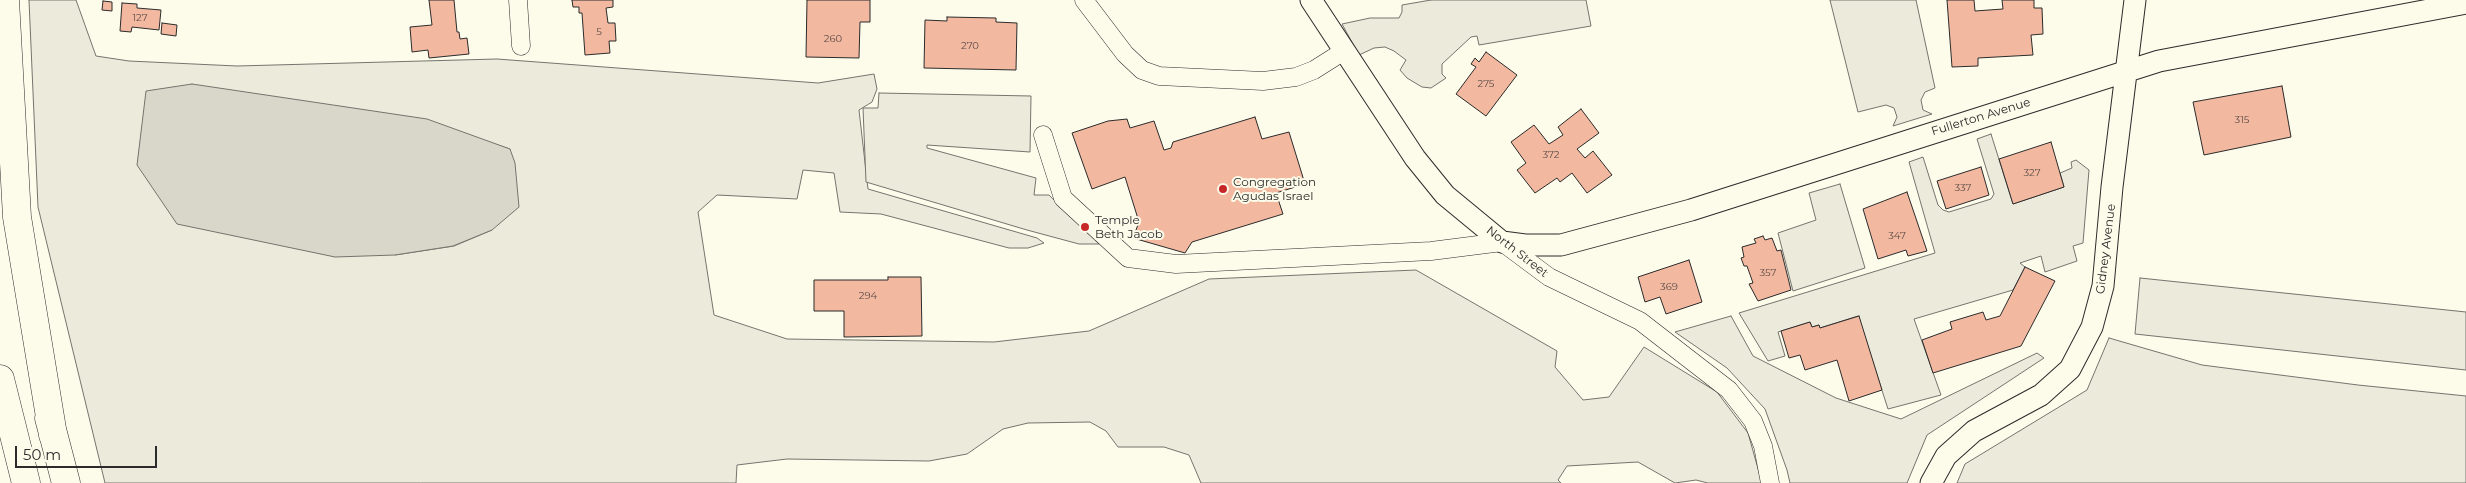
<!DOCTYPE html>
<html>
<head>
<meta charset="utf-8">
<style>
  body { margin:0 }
  #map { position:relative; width:2466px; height:483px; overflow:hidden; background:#fdfbea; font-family:Montserrat,sans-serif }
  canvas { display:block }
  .scale { position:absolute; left:15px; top:446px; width:142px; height:22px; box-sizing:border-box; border:2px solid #2b2b2b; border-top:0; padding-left:6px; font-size:15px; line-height:18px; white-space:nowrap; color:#2b2b2b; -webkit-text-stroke:4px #fdfbea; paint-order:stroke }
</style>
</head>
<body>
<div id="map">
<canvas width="2466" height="483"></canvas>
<div class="scale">50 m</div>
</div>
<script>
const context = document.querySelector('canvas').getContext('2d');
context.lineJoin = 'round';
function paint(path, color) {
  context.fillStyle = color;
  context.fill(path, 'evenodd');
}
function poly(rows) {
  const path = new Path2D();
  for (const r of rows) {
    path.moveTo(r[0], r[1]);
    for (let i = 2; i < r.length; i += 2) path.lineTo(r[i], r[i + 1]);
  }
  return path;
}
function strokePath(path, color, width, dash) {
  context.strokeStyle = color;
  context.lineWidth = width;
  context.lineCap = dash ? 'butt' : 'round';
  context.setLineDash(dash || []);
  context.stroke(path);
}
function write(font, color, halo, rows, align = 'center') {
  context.font = font + ' Montserrat,sans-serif';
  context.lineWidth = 4;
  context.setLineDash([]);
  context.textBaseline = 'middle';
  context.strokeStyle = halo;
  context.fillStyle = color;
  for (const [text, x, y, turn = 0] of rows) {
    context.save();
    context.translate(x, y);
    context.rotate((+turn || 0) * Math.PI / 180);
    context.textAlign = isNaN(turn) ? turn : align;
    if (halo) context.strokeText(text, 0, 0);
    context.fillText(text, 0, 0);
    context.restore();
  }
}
const green = poly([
  [29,0,76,0,96,56,129,61,237,66,497,59,818,83,874,74,877,89,872,102,859,110,868,189,1037,238,1044,243,1028,248,1009,248,881,214,840,212,834,173,803,170,797,199,717,195,698,212,714,315,787,339,994,342,1089,331,1209,279,1416,270,1557,351,1555,367,1583,400,1609,397,1644,347,1717,392,1748,433,1762,483,1708,483,1696,480,1675,483,1638,462,1567,466,1558,480,1561,483,1201,483,1189,455,1164,447,1118,447,1106,431,1090,422,1028,423,1003,429,967,454,929,461,787,459,737,465,736,483,105,483,38,207,29,0],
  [478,139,510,149,492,230,454,246,395,255,478,139],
  [1731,316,1753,356,1836,398,1901,419,2037,353,2044,358,1927,435,1907,483,1790,483,1787,470,1765,409,1727,368,1675,332,1731,316],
  [2109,338,2202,365,2358,385,2466,396,2466,483,1957,483,1965,464,2087,390,2109,338]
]);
paint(green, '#ecebdb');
strokePath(green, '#74746e', 1);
const parking = poly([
  [1431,0,1586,0,1591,26,1479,45,1477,36,1471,37,1442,64,1442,74,1446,78,1431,88,1422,87,1407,78,1400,70,1406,60,1394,51,1385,47,1374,48,1359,55,1342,24,1370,18,1399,18,1402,12,1402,5,1431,0],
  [1830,0,1916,0,1935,88,1925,92,1921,100,1923,110,1932,114,1893,126,1897,117,1894,108,1886,105,1858,112,1830,0],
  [879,93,1031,96,1030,152,927,145,927,148,1036,178,1034,195,1049,195,1099,244,1079,244,1027,230,866,182,863,108,878,108,879,93],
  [1991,134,2013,204,2064,187,2060,173,2072,168,2071,162,2076,160,2089,170,2083,243,2073,246,2077,261,2045,272,2041,256,2020,263,2025,267,2013,290,1914,319,1941,395,1888,409,1858,316,1820,328,1819,325,1812,327,1810,322,1778,332,1785,356,1768,361,1739,313,1935,253,1909,162,1923,157,1938,205,1943,210,1949,212,1991,199,1994,194,1977,139,1991,134],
  [1840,184,1865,268,1793,291,1778,233,1816,220,1809,193,1840,184],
  [2140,278,2466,312,2466,370,2135,334,2140,278]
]);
paint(parking, '#eceadb');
strokePath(parking, '#74746e', 1);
const water = poly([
  [192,84,427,119,510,149,515,163,519,207,492,230,453,246,395,255,335,257,177,224,137,165,146,91,192,84]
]);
paint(water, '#d8d7c9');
strokePath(water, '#74746e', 1);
const building = poly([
  [429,0,454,0,457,32,459,32,460,39,467,38,469,54,429,58,428,50,412,52,410,27,432,25,429,0],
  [572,0,613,0,613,7,606,8,608,23,615,23,616,41,609,41,610,53,585,55,582,13,579,13,579,7,573,7,572,0],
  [807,0,870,0,870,22,860,22,859,58,806,57,807,0],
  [1947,0,1974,0,1975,11,2003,9,2002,0,2034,0,2034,8,2042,8,2043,34,2031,35,2033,55,1978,58,1978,66,1952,67,1947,0],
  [103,1,112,2,112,11,102,10,103,1],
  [122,3,137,4,137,8,161,10,159,30,132,27,131,32,120,31,122,3],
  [947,17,996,18,996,22,1017,23,1016,70,924,68,925,20,947,21,947,17],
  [162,23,177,25,176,36,161,34,162,23],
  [1486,52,1517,75,1486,116,1456,94,1476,67,1471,64,1475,58,1479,62,1486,52],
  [2282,86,2291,137,2204,155,2193,102,2282,86],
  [1581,109,1599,133,1577,149,1585,158,1593,151,1612,175,1587,193,1572,173,1560,182,1557,178,1535,193,1517,170,1526,163,1511,142,1534,125,1549,144,1563,135,1558,127,1581,109],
  [1255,117,1262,139,1289,132,1305,184,1276,193,1283,214,1192,242,1185,253,1133,238,1139,222,1125,177,1092,189,1072,133,1108,121,1127,119,1130,128,1154,121,1164,150,1171,148,1173,142,1255,117],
  [2051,142,2064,187,2013,204,1999,159,2051,142],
  [1981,167,1989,195,1946,209,1937,181,1981,167],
  [1907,192,1927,251,1908,256,1906,250,1878,259,1863,209,1907,192],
  [1763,236,1765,240,1772,238,1777,251,1781,250,1791,290,1758,301,1749,284,1753,283,1747,266,1744,266,1741,258,1744,257,1742,247,1756,243,1754,239,1763,236],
  [1689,260,1702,302,1666,314,1660,297,1645,302,1638,277,1689,260],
  [2025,267,2055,281,2021,346,1933,373,1922,340,1952,329,1950,322,1983,312,1986,320,2000,316,2025,267],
  [888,277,921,277,922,336,844,337,844,311,814,311,814,280,888,280,888,277],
  [1859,316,1882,390,1849,401,1837,360,1805,370,1800,355,1789,358,1781,331,1810,322,1812,327,1819,325,1820,328,1859,316]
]);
paint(building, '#f2b8a0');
strokePath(building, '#2b2b2b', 1);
const minor = poly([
  [518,0,521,46],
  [1084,0,1125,54,1142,70,1159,76,1263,81,1296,77,1314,70,1344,51],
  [1043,135,1063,198,1128,258,1176,264,1431,251,1502,242,1549,277,1640,321,1729,390,1753,421,1763,446,1770,483]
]);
const tertiary = poly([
  [1311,0,1415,158,1445,195,1502,242,1525,245,1561,245,1691,210,2159,61,2466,3],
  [1931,483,1946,456,1974,431,2041,395,2070,369,2092,327,2103,286,2112,187,2135,0]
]);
const motorway = poly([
  [5,0,17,217,53,435],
  [0,379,26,483],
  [49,418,66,483]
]);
strokePath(minor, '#2b2b2b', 19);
strokePath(tertiary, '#2b2b2b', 23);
strokePath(motorway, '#2b2b2b', 29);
strokePath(minor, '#fdfbea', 18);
strokePath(tertiary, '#fdfbea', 21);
strokePath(motorway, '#fdfbea', 28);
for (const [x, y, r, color] of [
  [1223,189,5,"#c62828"],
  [1085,227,5,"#c62828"]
]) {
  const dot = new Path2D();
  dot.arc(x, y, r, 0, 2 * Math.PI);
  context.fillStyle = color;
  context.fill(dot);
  strokePath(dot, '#fdfbea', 2);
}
write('10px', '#5d4e48', null, [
  ["127",140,18],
  ["5",599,32],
  ["260",833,39],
  ["270",970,46],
  ["275",1486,84],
  ["315",2242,120],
  ["372",1551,155],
  ["327",2032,173],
  ["337",1963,188],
  ["347",1897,236],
  ["357",1768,273],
  ["369",1669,287],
  ["294",868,296]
]);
write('12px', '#2b2b2b', '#fdfbea', [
  ["Fullerton Avenue",1981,117,-17],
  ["Gidney Avenue",2106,249,-83],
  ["North Street",1517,252,38]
]);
write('12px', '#2b2b2b', '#fdfbea', [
  ["Congregation",1233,182],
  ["Agudas Israel",1233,196],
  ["Temple",1095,220],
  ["Beth Jacob",1095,234]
], 'left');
</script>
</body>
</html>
